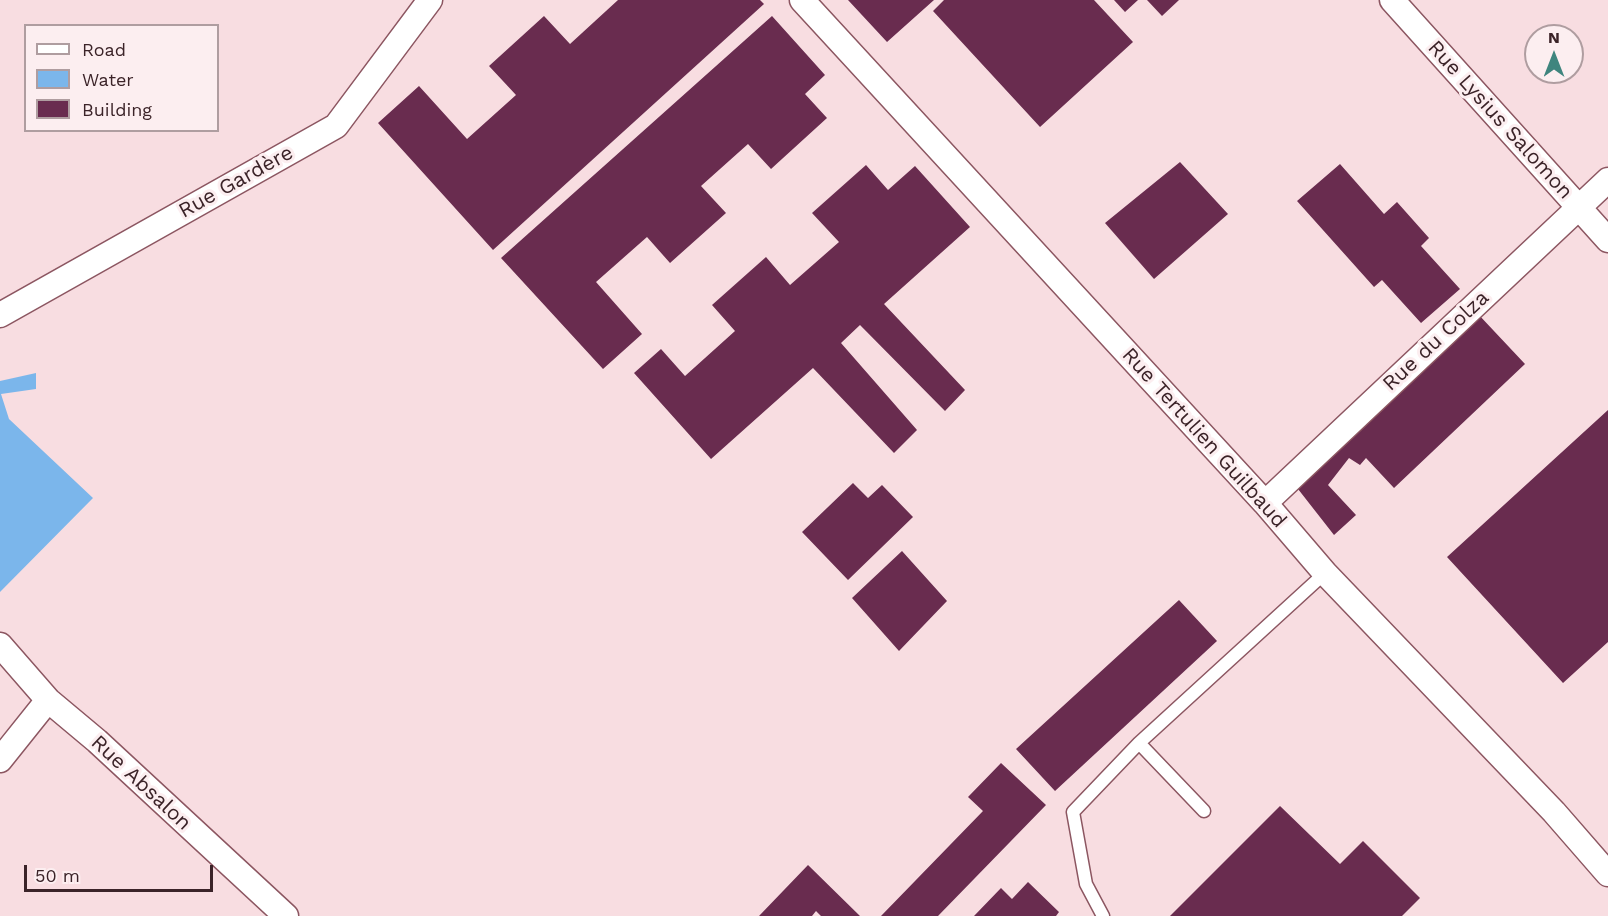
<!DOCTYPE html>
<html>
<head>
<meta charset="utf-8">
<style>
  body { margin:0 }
  #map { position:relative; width:1608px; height:916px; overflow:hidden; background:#f8dde1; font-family:"Work Sans",sans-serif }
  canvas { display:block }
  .legend { position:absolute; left:24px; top:24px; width:195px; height:108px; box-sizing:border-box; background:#fceef0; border:2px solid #af9da0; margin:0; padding:8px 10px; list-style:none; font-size:18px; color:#3b2328 }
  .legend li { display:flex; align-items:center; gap:12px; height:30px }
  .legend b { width:30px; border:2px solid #af9da0 }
  .north { position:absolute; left:1524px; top:24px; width:60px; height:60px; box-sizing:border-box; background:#fceef0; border:2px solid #af9da0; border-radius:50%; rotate:0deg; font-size:16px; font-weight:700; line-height:24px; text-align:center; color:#3b2328 }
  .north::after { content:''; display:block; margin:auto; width:21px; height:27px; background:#3f857e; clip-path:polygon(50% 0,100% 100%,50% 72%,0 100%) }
  .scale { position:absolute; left:24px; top:865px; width:189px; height:27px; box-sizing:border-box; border:3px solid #3b2328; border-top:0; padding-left:8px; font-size:18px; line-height:21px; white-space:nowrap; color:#3b2328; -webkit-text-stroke:4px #fceef0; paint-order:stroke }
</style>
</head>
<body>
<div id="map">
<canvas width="1608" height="916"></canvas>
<ul class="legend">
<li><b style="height:8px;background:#fff"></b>Road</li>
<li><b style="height:16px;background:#7bb6eb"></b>Water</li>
<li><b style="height:16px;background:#692c4f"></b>Building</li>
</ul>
<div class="north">N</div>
<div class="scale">50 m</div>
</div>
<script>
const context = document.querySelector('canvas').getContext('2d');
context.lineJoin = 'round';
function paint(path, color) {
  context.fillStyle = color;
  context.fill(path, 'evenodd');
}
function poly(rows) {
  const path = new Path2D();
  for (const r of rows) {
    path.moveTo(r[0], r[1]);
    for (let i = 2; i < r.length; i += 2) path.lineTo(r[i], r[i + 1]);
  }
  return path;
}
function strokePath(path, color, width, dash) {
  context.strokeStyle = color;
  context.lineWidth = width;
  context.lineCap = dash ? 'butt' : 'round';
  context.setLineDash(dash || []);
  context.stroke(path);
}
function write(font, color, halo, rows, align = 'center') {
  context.font = font + ' "Work Sans",sans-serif';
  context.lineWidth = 6;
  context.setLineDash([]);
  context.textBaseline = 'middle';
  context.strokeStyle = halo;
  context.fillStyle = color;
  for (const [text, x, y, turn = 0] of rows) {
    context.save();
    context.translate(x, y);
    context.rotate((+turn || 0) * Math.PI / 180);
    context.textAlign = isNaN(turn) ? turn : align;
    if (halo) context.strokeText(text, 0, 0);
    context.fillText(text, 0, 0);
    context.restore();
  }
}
paint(poly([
  [36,373,36,389,1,394,9,419,93,498,0,592,0,381]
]), '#7bb6eb');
paint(poly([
  [618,0,760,0,764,4,493,250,378,123,419,86,467,139,516,95,489,66,544,16,570,44],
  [848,0,934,0,887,42],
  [944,0,1094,0,1133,42,1040,127,933,11],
  [1114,0,1138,0,1125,12],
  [1147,0,1179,0,1162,16],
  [772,16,825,75,805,94,827,118,771,169,748,144,701,186,726,213,670,263,647,237,596,282,642,334,603,369,501,258],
  [1180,162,1228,214,1154,279,1105,223],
  [1340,164,1384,214,1397,202,1429,238,1421,246,1460,289,1421,323,1382,280,1374,287,1297,201],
  [866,165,888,190,915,166,970,227,884,304,965,390,945,411,860,325,841,343,917,430,894,453,813,368,711,459,634,373,661,349,685,376,735,331,712,305,766,257,790,285,839,242,812,213],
  [1478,314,1525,364,1394,488,1366,458,1360,465,1349,458,1328,485,1356,515,1334,535,1298,489,1338,444],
  [1608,410,1608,642,1563,683,1447,557],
  [853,483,868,498,882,485,913,517,848,580,802,532],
  [902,551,947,601,899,651,852,598],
  [1179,600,1217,641,1055,791,1016,749],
  [1001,763,1046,805,938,916,881,916,983,811,968,797],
  [1280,806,1340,864,1363,841,1420,898,1402,916,1170,916],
  [808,865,860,916,821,916,816,911,812,916,759,916],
  [1028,882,1059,912,1056,916,974,916,1001,888,1012,899]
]), '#692c4f');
const service = poly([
  [1204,811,1139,743,1325,573],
  [1103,916,1086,884,1073,812,1139,743]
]);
const minor = poly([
  [802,0,1265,503,1325,573,1554,812,1608,874],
  [1392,0,1608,240],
  [0,315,336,126,430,0],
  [1265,503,1608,180],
  [0,645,48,700,97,741,286,916],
  [0,760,48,700]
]);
strokePath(service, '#8c5661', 15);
strokePath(minor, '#8c5661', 27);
strokePath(service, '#fff', 12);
strokePath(minor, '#fff', 24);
write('21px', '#3b2328', '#fceef0', [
  ["Rue Lysius Salomon",1500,120,48],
  ["Rue Gardère",236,182,-29],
  ["Rue du Colza",1436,341,-43],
  ["Rue Tertulien Guilbaud",1204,438,48],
  ["Rue Absalon",141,783,43]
]);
</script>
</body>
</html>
